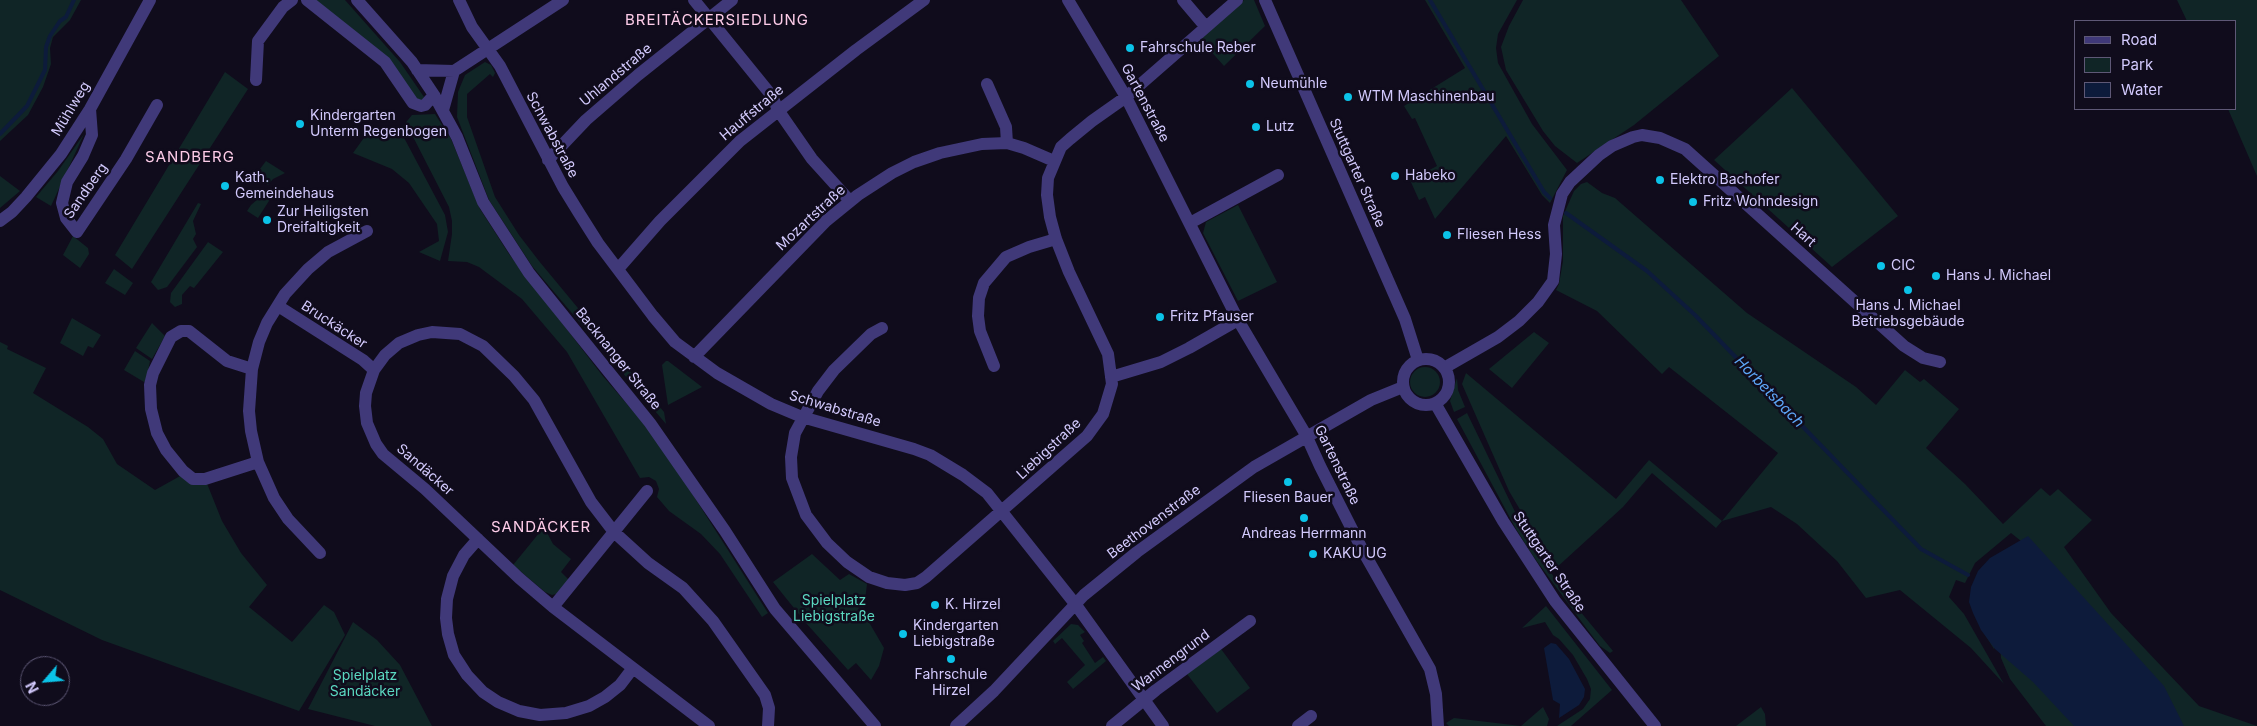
<!DOCTYPE html>
<html>
<head>
<meta charset="utf-8">
<style>
  body { margin:0 }
  #map { position:relative; width:2257px; height:726px; overflow:hidden; background:#100c1c; font-family:Inter,sans-serif }
  canvas { display:block }
  .legend { position:absolute; left:2074px; top:20px; width:162px; height:90px; box-sizing:border-box; background:#100c1c; border:1px solid #5e5876; margin:0; padding:6px 9px; list-style:none; font-size:15px; color:#d3cafd }
  .legend li { display:flex; align-items:center; gap:10px; height:25px }
  .legend b { width:25px; border:1px solid #5e5876 }
  .north { position:absolute; left:20px; top:656px; width:50px; height:50px; box-sizing:border-box; background:#100c1c; border:1px solid #5e5876; border-radius:50%; rotate:243deg; font-size:14px; font-weight:700; line-height:20px; text-align:center; color:#d3cafd }
  .north::after { content:''; display:block; margin:auto; width:18px; height:22px; background:#0bc3e8; clip-path:polygon(50% 0,100% 100%,50% 72%,0 100%) }
</style>
</head>
<body>
<div id="map">
<canvas width="2257" height="726"></canvas>
<ul class="legend">
<li><b style="height:6px;background:#403979"></b>Road</li>
<li><b style="height:14px;background:#102526"></b>Park</li>
<li><b style="height:14px;background:#0d1b3b"></b>Water</li>
</ul>
<div class="north">N</div>
</div>
<script>
const context = document.querySelector('canvas').getContext('2d');
context.lineJoin = 'round';
function paint(path, color) {
  context.fillStyle = color;
  context.fill(path, 'evenodd');
}
function poly(rows) {
  const path = new Path2D();
  for (const r of rows) {
    if (r.length === 3) {
      path.moveTo(r[0] + r[2], r[1]);
      path.arc(r[0], r[1], r[2], 0, 2 * Math.PI);
      continue;
    }
    path.moveTo(r[0], r[1]);
    for (let i = 2; i < r.length; i += 2) path.lineTo(r[i], r[i + 1]);
  }
  return path;
}
function strokePath(path, color, width, dash) {
  context.strokeStyle = color;
  context.lineWidth = width;
  context.lineCap = dash ? 'butt' : 'round';
  context.setLineDash(dash || []);
  context.stroke(path);
}
function write(font, color, halo, rows, align = 'center') {
  context.font = font + ' Inter,sans-serif';
  context.lineWidth = 5;
  context.setLineDash([]);
  context.textBaseline = 'middle';
  context.strokeStyle = halo;
  context.fillStyle = color;
  for (const [text, x, y, turn = 0] of rows) {
    context.save();
    context.translate(x, y);
    context.rotate((+turn || 0) * Math.PI / 180);
    context.textAlign = isNaN(turn) ? turn : align;
    if (halo) context.strokeText(text, 0, 0);
    context.fillText(text, 0, 0);
    context.restore();
  }
}
paint(poly([
  [0,0,81,0,70,20,53,37,50,48,51,64,43,87,28,115,0,141],
  [315,0,345,0,400,62,424,97,423,100,419,101],
  [1244,0,1254,0,1265,26,1224,66,1199,38],
  [1425,0,1517,0,1498,34,1496,48,1498,63,1532,124,1567,170,1550,203,1542,195,1506,136,1435,219,1425,197,1419,200,1410,180,1437,166,1415,118,1412,119,1404,106,1465,68],
  [1523,0,1681,0,1719,56,1634,125,1577,163,1555,146,1543,131,1506,70,1501,47,1509,26],
  [2177,0,2257,0,2257,176,2228,109,2236,109,2236,21,2187,21],
  [485,62,491,65,495,73,493,77,490,74,467,94,467,117,495,197,519,235,539,261,664,412,666,424,532,266,489,200,457,117,458,92,465,75],
  [225,72,248,89,132,269,115,255],
  [1792,88,1898,216,1832,267,1714,160],
  [435,114,451,139,480,209,509,254,602,375,658,440,768,613,762,617,720,554,701,534,669,511,657,497,659,489,656,481,649,477,640,478,567,352,522,299,479,267,467,262,448,261,452,234,452,221,449,207,409,129,403,126,412,115],
  [374,127,396,129,401,132,445,215,448,232,440,261,419,252,439,241,437,224,409,183,392,169,353,153,371,128],
  [84,134,51,206,36,197,58,171],
  [266,161,285,173,273,179,268,185,254,177],
  [0,176,20,191,0,208],
  [1587,182,1602,193,1615,198,1747,313,1856,387,1876,405,1905,370,1920,382,1924,379,1959,409,1926,448,1965,484,2003,524,2041,488,2050,496,2058,489,2092,520,2064,547,2111,613,2199,706,2257,726,2046,726,2010,679,2001,658,1997,603,1997,643,1994,649,1982,630,2021,541,2011,533,1975,563,1965,583,1956,580,1949,597,1964,614,2004,684,1971,648,1900,590,1866,598,1837,561,1797,524,1771,507,1722,521,1716,528,1652,473,1623,507,1555,569,1509,491,1462,384,1466,373,1616,499,1649,460,1722,521,1778,453,1669,367,1662,374,1597,311,1556,290,1559,284,1563,261,1563,216,1574,191,1581,184],
  [277,187,285,189,281,194,276,190,258,218,247,211,251,205,267,191],
  [198,203,201,204,193,221,196,234,193,239,197,247,167,287,158,290,151,282],
  [1238,205,1277,282,1238,301,1203,233,1206,222],
  [73,236,88,248,89,254,80,268,63,255],
  [208,242,223,252,194,288,190,286,182,295,182,304,175,307,170,302,171,293],
  [114,269,133,283,125,295,105,283],
  [72,318,101,335,93,348,88,346,83,356,60,343],
  [152,323,165,336,152,359,136,348],
  [1534,332,1549,343,1512,388,1489,369],
  [0,342,8,346,7,349,46,368,33,393,88,427,103,439,117,464,155,490,182,475,206,481,222,521,241,553,267,585,249,607,292,642,324,605,334,612,345,635,299,711,102,640,0,590],
  [135,351,150,361,146,381,144,382,124,370],
  [666,361,668,361,702,387,668,405,662,365],
  [1425,382,15],
  [1457,378,1458,390,1465,407,1454,412,1450,401],
  [1467,413,1518,518,1543,561,1565,593,1613,651,1610,653,1600,646,1587,629,1533,556,1516,529,1457,419],
  [544,527,553,544,571,559,561,572,569,580,556,594,552,595,545,592,513,565],
  [812,554,840,580,849,574,867,584,864,608,866,617,884,648,879,666,871,680,856,663,848,670,806,623,773,582],
  [1546,606,1612,690,1571,726,1557,726,1583,709,1590,699,1591,689,1587,679,1573,655,1559,639,1553,635,1545,622,1522,628],
  [353,622,377,640,400,665,432,726,375,726,308,709],
  [1071,624,1078,625,1085,632,1080,635,1084,641,1082,643,1095,663,1103,657,1106,661,1073,689,1067,682,1085,665,1062,638,1055,644,1053,641],
  [1221,649,1250,688,1217,713,1187,674],
  [1543,707,1549,719,1547,726,1449,726,1446,723,1454,718,1521,726],
  [1761,707,1765,714,1766,726,1736,726]
]), '#102526');
paint(poly([
  [2028,536,2164,686,2184,726,2074,726,2033,682,1995,649,1981,630,1973,613,1969,602,1971,587,1978,571,1990,558],
  [1551,643,1556,644,1569,659,1585,689,1584,697,1579,705,1559,718,1560,704,1553,700,1544,648]
]), '#0d1b3b');
strokePath(poly([
  [1430,0,1544,192,1550,198],
  [0,134,27,106,45,70,46,47,50,36,60,21,66,17,74,0],
  [1566,213,1647,271,1695,315,1921,549,1968,575]
]), '#0d1b3b', 4);
strokePath(poly([
  [307,0,385,62,413,103,421,106,425,105,434,95],
  [357,0,412,62,434,95,457,137,483,202,529,273,650,423,725,531,775,609,875,726],
  [459,0,472,27,500,66,563,187,579,213,598,243,653,316,675,342,717,373,771,404,802,417,914,449,930,455,963,475,987,493,1076,605,1163,726],
  [694,0,772,96,778,110,812,159,850,201],
  [1068,0,1126,97,1238,320,1306,435,1320,466,1363,551,1430,669,1436,694,1438,726],
  [1183,0,1205,26],
  [1265,0,1405,319,1418,360],
  [417,70,454,71,563,0],
  [256,80,258,41,283,7,292,0],
  [987,84,1006,127,1007,143],
  [90,109,92,135,83,156,67,182,62,203,66,218,77,232,126,159,157,105],
  [443,110,454,71],
  [548,160,586,120,638,75,732,0],
  [0,221,12,212,26,197,61,154,90,109,150,0],
  [1190,223,1278,175],
  [618,269,660,221,740,141,856,50,924,0],
  [278,306,363,360,374,370],
  [882,328,871,334,834,370,818,391,795,433,791,457,792,478,806,515,827,543,847,562,869,577,887,583,905,585,917,583,926,577,1087,436,1103,414,1112,384,1108,354,1069,272,1056,239,1050,217,1047,195,1048,178,1061,147,1070,139,1092,121,1126,97,1237,0],
  [694,357,826,221,858,195,892,173,914,162,940,153,982,144,1007,143,1024,148,1054,161],
  [1426,382,23],
  [994,366,980,331,978,316,979,298,984,283,1006,257,1029,247,1056,239],
  [1444,368,1498,337,1519,321,1538,302,1553,281,1556,254,1554,225,1562,194,1570,182,1599,155,1612,146,1633,137,1642,135,1660,138,1685,149,1904,346,1923,358,1940,362],
  [252,369,227,361,189,331,181,331,171,337,153,373,150,385,151,409,157,433,166,450,183,471,193,479,205,479,258,462],
  [1111,377,1161,362,1189,348,1238,320],
  [1435,403,1503,521,1555,601,1655,726],
  [647,491,553,607,709,726],
  [478,539,464,555,453,576,447,599,446,618,448,634,454,655,467,675,483,692,498,702,519,711,540,715,566,713,589,706,605,697,620,685,633,668],
  [320,553,288,519,274,498,258,462,251,431,249,411,252,369,259,342,267,323,285,294,308,269,328,252,367,231],
  [553,607,519,578,425,489,383,454,376,444,367,423,365,406,366,393,374,370,385,355,399,343,418,335,432,332,460,334,483,346,514,376,534,400,591,502,614,532,648,563,683,588,713,621,765,695,769,708,768,726],
  [956,726,994,691,1084,595,1137,552,1254,467,1371,400,1403,387],
  [1112,726,1156,690,1250,621],
  [1298,726,1311,716]
]), '#403979', 12);
for (const [x, y, r, color] of [
  [1130,48,5,"#0bc3e8"],
  [1250,84,5,"#0bc3e8"],
  [1348,97,5,"#0bc3e8"],
  [300,124,5,"#0bc3e8"],
  [1256,127,5,"#0bc3e8"],
  [1395,176,5,"#0bc3e8"],
  [1660,180,5,"#0bc3e8"],
  [225,186,5,"#0bc3e8"],
  [1693,202,5,"#0bc3e8"],
  [267,220,5,"#0bc3e8"],
  [1447,235,5,"#0bc3e8"],
  [1881,266,5,"#0bc3e8"],
  [1936,276,5,"#0bc3e8"],
  [1908,290,5,"#0bc3e8"],
  [1160,317,5,"#0bc3e8"],
  [1288,482,5,"#0bc3e8"],
  [1304,518,5,"#0bc3e8"],
  [1313,554,5,"#0bc3e8"],
  [935,605,5,"#0bc3e8"],
  [903,634,5,"#0bc3e8"],
  [951,659,5,"#0bc3e8"]
]) {
  const dot = new Path2D();
  dot.arc(x, y, r, 0, 2 * Math.PI);
  context.fillStyle = color;
  context.fill(dot);
  strokePath(dot, '#100c1c', 2);
}
write('14px', '#d3cafd', '#100c1c', [
  ["Fahrschule Reber",1140,48],
  ["Neumühle",1260,84],
  ["WTM Maschinenbau",1358,97],
  ["Kindergarten",310,116],
  ["Unterm Regenbogen",310,132],
  ["Lutz",1266,127],
  ["Habeko",1405,176],
  ["Kath.",235,178],
  ["Gemeindehaus",235,194],
  ["Elektro Bachofer",1670,180],
  ["Fritz Wohndesign",1703,202],
  ["Zur Heiligsten",277,212],
  ["Dreifaltigkeit",277,228],
  ["Fliesen Hess",1457,235],
  ["CIC",1891,266],
  ["Hans J. Michael",1946,276],
  ["Hans J. Michael",1908,306,"center"],
  ["Betriebsgebäude",1908,322,"center"],
  ["Fritz Pfauser",1170,317],
  ["Fliesen Bauer",1288,498,"center"],
  ["Andreas Herrmann",1304,534,"center"],
  ["KAKU UG",1323,554],
  ["K. Hirzel",945,605],
  ["Kindergarten",913,626],
  ["Liebigstraße",913,642],
  ["Fahrschule",951,675,"center"],
  ["Hirzel",951,691,"center"]
], 'left');
write('14px', '#d3cafd', '#100c1c', [
  ["Uhlandstraße",616,75,-40],
  ["Gartenstraße",1145,103,62],
  ["Mühlweg",71,109,-59],
  ["Hauffstraße",752,113,-40],
  ["Schwabstraße",552,135,62],
  ["Stuttgarter Straße",1357,173,66],
  ["Sandberg",86,191,-55],
  ["Mozartstraße",811,218,-43],
  ["Hart",1803,235,42],
  ["Bruckäcker",334,325,33],
  ["Backnanger Straße",618,359,51],
  ["Schwabstraße",835,409,17],
  ["Liebigstraße",1049,449,-43],
  ["Gartenstraße",1337,465,64],
  ["Sandäcker",425,470,41],
  ["Beethovenstraße",1154,522,-37],
  ["Stuttgarter Straße",1549,562,56],
  ["Wannengrund",1171,661,-37]
]);
write('14px', '#5bd8c1', '#100c1c', [
  ["Spielplatz",834,601],
  ["Liebigstraße",834,617],
  ["Spielplatz",365,676],
  ["Sandäcker",365,692]
]);
context.letterSpacing = '1px';
write('15px', '#fdcce8', '#100c1c', [
  ["BREITÄCKERSIEDLUNG",717,20],
  ["SANDBERG",190,157],
  ["SANDÄCKER",541,527]
]);
context.letterSpacing = '0px';
write('italic 15px', '#5da6f7', '#100c1c', [
  ["Horbetsbach",1769,392,46]
]);
</script>
</body>
</html>
